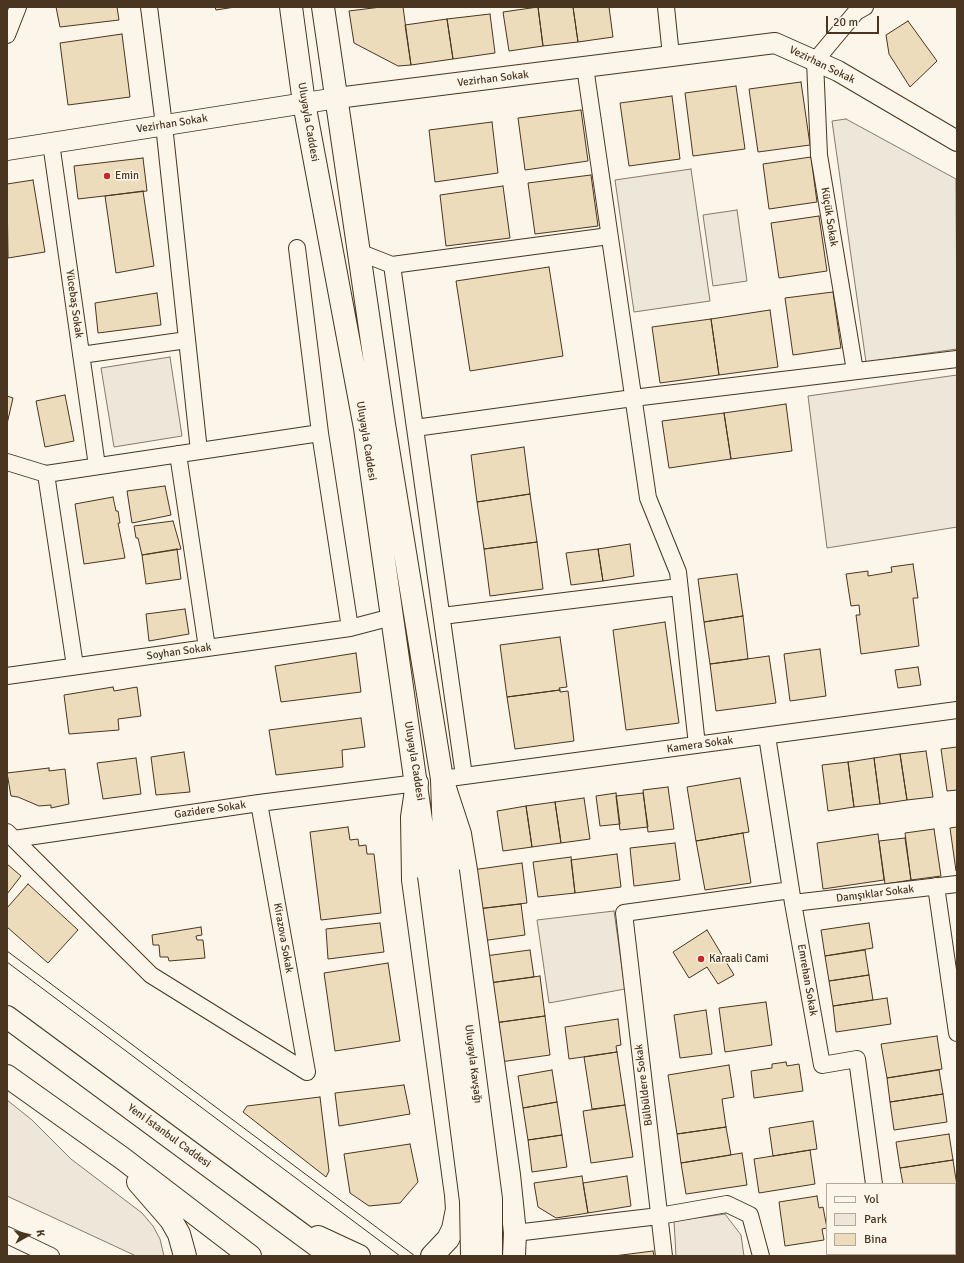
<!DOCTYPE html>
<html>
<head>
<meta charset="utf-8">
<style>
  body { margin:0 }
  #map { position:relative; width:964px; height:1263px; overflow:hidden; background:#fbf6e9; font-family:Signika,sans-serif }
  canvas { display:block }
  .frame { position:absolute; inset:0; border:8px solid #4a3520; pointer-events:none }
  .legend { position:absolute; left:826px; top:1183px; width:130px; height:72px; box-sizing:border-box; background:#fbf6e9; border:1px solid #b4a999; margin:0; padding:5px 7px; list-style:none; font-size:12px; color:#4a3520 }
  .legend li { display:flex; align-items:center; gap:8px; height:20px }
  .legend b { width:20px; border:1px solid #b4a999 }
  .north { position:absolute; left:8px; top:1215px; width:40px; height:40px; -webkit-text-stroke:3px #fbf6e9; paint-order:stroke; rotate:82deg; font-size:11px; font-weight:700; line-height:16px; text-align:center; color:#4a3520 }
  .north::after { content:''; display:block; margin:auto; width:14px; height:18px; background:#4a3520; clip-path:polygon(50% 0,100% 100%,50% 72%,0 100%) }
  .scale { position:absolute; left:826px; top:16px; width:53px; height:18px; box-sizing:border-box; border:2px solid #4a3520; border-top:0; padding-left:5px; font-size:12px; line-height:14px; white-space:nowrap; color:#4a3520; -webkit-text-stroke:3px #fbf6e9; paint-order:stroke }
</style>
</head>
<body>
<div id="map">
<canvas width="964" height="1263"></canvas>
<div class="frame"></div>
<ul class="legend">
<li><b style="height:5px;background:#fbf6e9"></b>Yol</li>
<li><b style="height:11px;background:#ede6d9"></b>Park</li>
<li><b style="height:11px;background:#ecdcbc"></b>Bina</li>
</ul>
<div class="north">K</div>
<div class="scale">20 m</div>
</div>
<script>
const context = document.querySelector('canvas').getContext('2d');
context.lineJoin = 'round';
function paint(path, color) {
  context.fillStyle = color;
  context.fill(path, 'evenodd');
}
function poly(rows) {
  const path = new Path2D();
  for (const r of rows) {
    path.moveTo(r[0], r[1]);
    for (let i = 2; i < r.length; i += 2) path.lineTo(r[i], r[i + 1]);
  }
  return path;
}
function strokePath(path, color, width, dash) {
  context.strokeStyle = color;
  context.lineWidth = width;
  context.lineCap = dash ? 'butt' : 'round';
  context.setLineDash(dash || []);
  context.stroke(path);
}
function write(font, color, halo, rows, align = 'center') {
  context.font = font + ' Signika,sans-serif';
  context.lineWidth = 3;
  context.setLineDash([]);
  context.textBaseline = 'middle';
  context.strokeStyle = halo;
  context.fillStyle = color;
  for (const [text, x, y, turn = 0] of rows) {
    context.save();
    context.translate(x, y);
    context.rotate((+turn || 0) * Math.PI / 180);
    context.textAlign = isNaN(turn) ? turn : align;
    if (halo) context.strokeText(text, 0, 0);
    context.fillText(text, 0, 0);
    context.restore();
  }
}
const green = poly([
  [737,210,747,281,713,286,703,215,737,210],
  [170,357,182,436,114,447,101,368,170,357],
  [957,375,957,527,827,548,808,396,957,375],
  [614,911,625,989,549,1003,537,920,614,911],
  [7,1100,32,1120,71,1159,142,1213,153,1226,160,1239,164,1256,136,1256,7,1196,7,1100],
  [725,1214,741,1235,744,1256,676,1256,674,1221,725,1214]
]);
paint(green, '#ede6d9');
strokePath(green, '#887966', 1);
const parking = poly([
  [846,119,956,179,957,349,866,362,832,121,846,119],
  [691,169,710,301,634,312,615,180,691,169]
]);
paint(parking, '#ede7d9');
strokePath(parking, '#887966', 1);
const building = poly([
  [56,7,117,7,119,20,60,27,56,7],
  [215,7,235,7,216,10,215,7],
  [381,7,403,7,411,65,398,66,354,43,349,11,381,7],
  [538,7,543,46,509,51,503,12,538,7],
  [538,7,573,7,578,42,543,46,538,7],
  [573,7,609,7,613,37,578,42,573,7],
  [490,14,495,53,453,59,447,19,490,14],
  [447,19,453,59,411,65,405,25,447,19],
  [908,21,937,61,910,87,889,54,886,35,908,21],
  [122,34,130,97,68,105,60,43,122,34],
  [801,82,810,145,758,152,749,89,801,82],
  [736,86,745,149,693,156,685,93,736,86],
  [672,96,680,159,629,166,620,103,672,96],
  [581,110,588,161,525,170,518,118,581,110],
  [492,122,498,173,435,182,429,130,492,122],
  [811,157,817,202,769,209,763,164,811,157],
  [143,158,147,191,78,199,74,166,143,158],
  [591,175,598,226,535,234,528,183,591,175],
  [33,180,45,252,8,258,7,184,33,180],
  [503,186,510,238,446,246,440,195,503,186],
  [143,191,154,266,116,273,105,196,143,191],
  [819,216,827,271,779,278,771,223,819,216],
  [549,267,563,356,470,371,456,281,549,267],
  [833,292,841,348,793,355,785,298,833,292],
  [157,293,161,325,98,333,95,303,157,293],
  [770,310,778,367,719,375,711,319,770,310],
  [711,319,719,375,660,383,652,327,711,319],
  [65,395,74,441,45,447,36,401,65,395],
  [7,396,13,398,7,424,7,396],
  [786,404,792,451,731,459,724,413,786,404],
  [724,413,731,459,669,468,662,421,724,413],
  [524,447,530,494,477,502,471,455,524,447],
  [165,486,171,515,132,523,127,491,165,486],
  [530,494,537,542,484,549,477,502,530,494],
  [113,497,116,511,118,511,120,523,118,523,125,558,84,564,75,504,113,497],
  [173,521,181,549,142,555,138,538,136,538,134,526,173,521],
  [537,542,543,589,490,596,484,549,537,542],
  [630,544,634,576,603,581,598,549,630,544],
  [177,549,181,579,146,584,142,555,177,549],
  [598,549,603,581,571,585,566,553,598,549],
  [913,564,918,598,913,598,919,646,861,654,856,615,860,615,859,605,851,606,846,574,868,571,868,576,892,572,891,567,913,564],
  [737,574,743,616,704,622,698,579,737,574],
  [185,609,189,634,149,641,146,614,185,609],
  [743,616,748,659,710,664,704,622,743,616],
  [665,622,679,723,626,730,613,630,665,622],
  [560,637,567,687,559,688,560,690,507,697,500,645,560,637],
  [820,649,826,696,790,701,784,654,820,649],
  [356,653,361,692,281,702,275,666,356,653],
  [769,656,776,703,716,711,710,664,769,656],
  [918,667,921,685,898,688,895,670,918,667],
  [113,687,114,691,137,687,141,716,118,719,119,730,69,734,64,695,113,687],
  [560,690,560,692,568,691,574,741,515,749,507,697,560,690],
  [361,718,365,747,342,750,343,767,276,775,269,730,361,718],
  [957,747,957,790,947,791,941,749,957,747],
  [926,751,933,797,907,800,900,754,926,751],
  [184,752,190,792,156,795,151,757,184,752],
  [900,754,907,800,880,804,874,758,900,754],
  [136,758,141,794,103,799,97,763,136,758],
  [874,758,880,804,854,807,848,762,874,758],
  [848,762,854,807,828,811,822,765,848,762],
  [49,768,49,771,65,769,69,804,51,808,51,805,39,806,18,797,11,796,7,773,49,768],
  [740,778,749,832,696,841,687,787,740,778],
  [668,787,674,829,648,832,643,790,668,787],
  [616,793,620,824,600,826,596,796,616,793],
  [643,793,648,827,620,830,616,796,643,793],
  [584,798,590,839,561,843,555,802,584,798],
  [555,802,561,843,532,847,526,806,555,802],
  [526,806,532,847,503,851,497,811,526,806],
  [348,827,350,840,358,839,359,846,366,845,367,854,374,854,381,913,321,920,310,832,348,827],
  [957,827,957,871,956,871,950,828,957,827],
  [934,829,941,876,911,880,905,833,934,829],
  [743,833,751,883,705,890,696,841,743,833],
  [878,834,884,880,823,889,817,843,878,834],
  [905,838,911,880,885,884,879,841,905,838],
  [675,843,680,880,634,886,630,848,675,843],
  [617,854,621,887,575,893,571,860,617,854],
  [571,857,575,893,538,897,533,862,571,857],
  [522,863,527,903,477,909,472,870,522,863],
  [7,864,21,876,7,894,7,864],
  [28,884,78,930,48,963,7,927,7,908,28,884],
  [521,904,525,935,481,941,477,909,521,904],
  [380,923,384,952,328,959,326,929,380,923],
  [869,923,873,948,825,956,821,930,869,923],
  [201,927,202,935,196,936,197,940,203,940,205,958,169,961,168,957,160,957,159,945,153,945,152,935,201,927],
  [707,930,734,975,718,984,707,967,689,978,673,952,707,930],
  [530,950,534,977,489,983,485,956,530,950],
  [865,950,869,975,829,981,825,956,865,950],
  [388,963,400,1041,335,1051,324,973,388,963],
  [869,975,873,1000,833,1006,829,981,869,975],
  [540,976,545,1016,494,1023,489,983,540,976],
  [887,998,891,1024,836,1032,833,1006,887,998],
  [766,1002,772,1045,725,1052,719,1008,766,1002],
  [706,1010,712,1054,680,1058,674,1015,706,1010],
  [545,1016,550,1055,500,1062,494,1023,545,1016],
  [618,1019,621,1045,616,1046,617,1052,569,1059,565,1027,618,1019],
  [937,1036,942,1069,887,1078,881,1044,937,1036],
  [617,1052,625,1105,592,1109,584,1057,617,1052],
  [786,1062,787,1066,799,1064,803,1091,754,1098,751,1071,772,1068,772,1064,786,1062],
  [729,1065,734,1097,722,1099,726,1127,677,1134,668,1075,729,1065],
  [552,1070,557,1102,523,1108,518,1076,552,1070],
  [939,1070,943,1094,890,1102,887,1078,939,1070],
  [404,1085,410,1114,339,1126,335,1093,404,1085],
  [943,1094,947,1122,894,1130,890,1102,943,1094],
  [320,1097,329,1171,326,1177,243,1112,247,1106,320,1097],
  [557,1102,562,1135,528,1140,523,1108,557,1102],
  [625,1105,633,1157,591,1163,583,1111,625,1105],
  [813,1121,817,1149,773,1156,769,1128,813,1121],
  [726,1127,731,1155,681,1163,677,1134,726,1127],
  [949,1134,953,1160,900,1168,896,1142,949,1134],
  [562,1135,567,1167,532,1172,528,1140,562,1135],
  [410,1144,418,1182,400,1203,369,1206,350,1193,344,1154,410,1144],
  [810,1150,815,1184,759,1193,754,1159,810,1150],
  [742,1153,747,1185,686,1194,681,1163,742,1153],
  [953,1160,957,1186,955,1186,955,1184,903,1184,900,1168,953,1160],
  [582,1176,588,1213,556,1218,538,1207,534,1183,582,1176],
  [627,1176,631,1206,588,1213,583,1183,627,1176],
  [955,1186,957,1186,957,1212,955,1212,955,1186],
  [817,1196,819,1208,823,1207,827,1228,822,1229,824,1240,785,1246,779,1202,817,1196],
  [955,1212,957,1212,957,1239,955,1239,955,1212],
  [955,1239,957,1239,957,1256,914,1256,914,1254,955,1254,955,1239],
  [653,1251,654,1256,614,1256,653,1251]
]);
paint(building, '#ecdcbc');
strokePath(building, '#4a3520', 1);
const minor = poly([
  [149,7,164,125,199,451],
  [666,7,671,56],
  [7,35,18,7],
  [585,67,648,498,678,572,697,745],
  [51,143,97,466],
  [297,248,320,433,350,628,392,617],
  [359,252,392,265,609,236],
  [392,265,464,776],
  [81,355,187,340],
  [855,371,819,155,815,61,856,12,865,7],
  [415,428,633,398,957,359],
  [178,454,207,648],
  [7,462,46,474,320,433],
  [46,474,75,666],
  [442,616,679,587],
  [7,676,350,628],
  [767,736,793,903,822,1065,857,1059,874,1184],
  [442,779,957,710],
  [259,803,307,1072],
  [7,832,14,839,259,803,417,783],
  [14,839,151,975,307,1072],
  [936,886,957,1033],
  [793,903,957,884],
  [515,1233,659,1216,727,1204,750,1215,761,1256],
  [7,1235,51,1256],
  [664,1256,624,913,791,890],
  [881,1256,884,1255]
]);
const tertiary = poly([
  [7,150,337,98,775,43,838,71,957,141]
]);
const secondary = poly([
  [291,7,304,103,365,428,429,876],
  [323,7,384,424,442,779,444,841,448,871]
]);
const trunk = poly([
  [442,779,460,834,466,870,509,1175,515,1233,514,1256],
  [417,783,412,817,413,880,456,1195,457,1209,453,1229,448,1239,432,1256],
  [7,1017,331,1256],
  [7,1076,122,1158,250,1256],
  [138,1182,171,1220,179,1234,185,1256],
  [318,1237,359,1256]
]);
strokePath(minor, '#4a3520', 18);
strokePath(tertiary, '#4a3520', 22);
strokePath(secondary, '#4a3520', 24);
strokePath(trunk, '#4a3520', 24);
strokePath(minor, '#fbf6e9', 16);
strokePath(tertiary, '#fbf6e9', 20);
strokePath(secondary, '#fbf6e9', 22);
strokePath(trunk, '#fbf6e9', 22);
strokePath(poly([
  [7,951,415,1256],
  [7,962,400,1256]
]), '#4a3520', 1);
const secondaryBridge = poly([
  [448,871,491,1199,491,1256],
  [429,876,471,1201,472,1256]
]);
strokePath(secondaryBridge, '#4a3520', 24, []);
strokePath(secondaryBridge, '#fbf6e9', 22);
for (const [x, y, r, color] of [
  [107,176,4,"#c62828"],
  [701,959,4,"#c62828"]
]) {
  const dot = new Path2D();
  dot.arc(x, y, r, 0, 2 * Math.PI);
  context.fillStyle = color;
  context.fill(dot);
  strokePath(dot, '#fbf6e9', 1.5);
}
write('11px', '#4a3520', '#fbf6e9', [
  ["Vezirhan Sokak",822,65,26],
  ["Vezirhan Sokak",493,79,-7],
  ["Uluyayla Caddesi",308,122,80],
  ["Vezirhan Sokak",172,124,-9],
  ["Küçük Sokak",829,217,81],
  ["Yücebaş Sokak",74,304,82],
  ["Uluyayla Caddesi",366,441,81],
  ["Soyhan Sokak",179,652,-8],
  ["Kamera Sokak",700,745,-8],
  ["Uluyayla Caddesi",414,761,81],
  ["Gazidere Sokak",210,810,-8],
  ["Danışıklar Sokak",875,894,-7],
  ["Kirazova Sokak",283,938,80],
  ["Emrehan Sokak",807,980,80],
  ["Uluyayla Kavşağı",473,1064,83],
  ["Bülbüldere Sokak",644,1085,-97],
  ["Yeni İstanbul Caddesi",169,1136,36]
]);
write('11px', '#4a3520', '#fbf6e9', [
  ["Emin",115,176],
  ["Karaali Cami",709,959]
], 'left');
</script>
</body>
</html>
